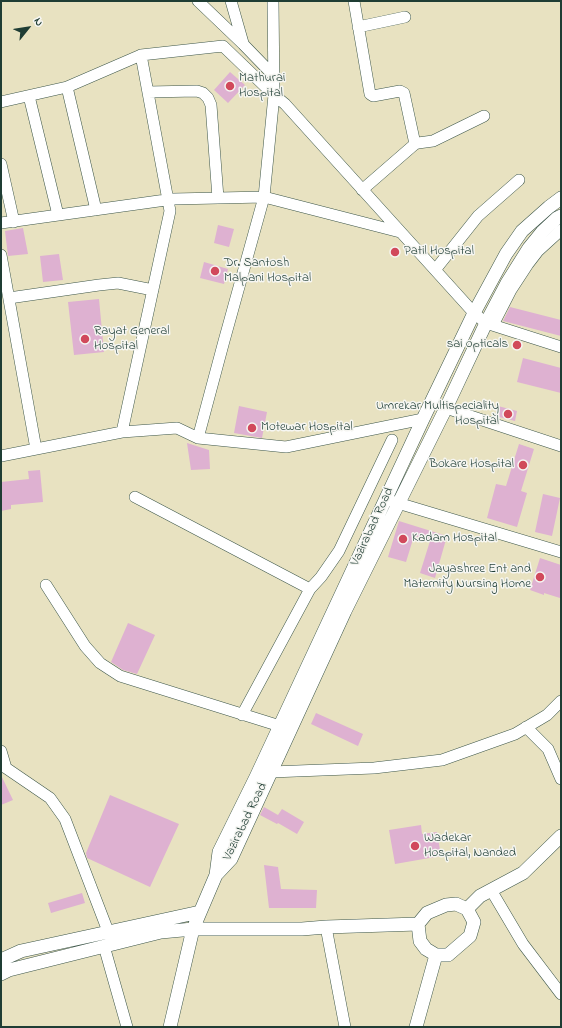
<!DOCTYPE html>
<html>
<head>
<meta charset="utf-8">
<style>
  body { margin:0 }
  #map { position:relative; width:562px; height:1028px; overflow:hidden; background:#e8e2c1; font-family:"Indie Flower",sans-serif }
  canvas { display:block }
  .frame { position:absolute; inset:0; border:2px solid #1f3d34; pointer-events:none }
  .north { position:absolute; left:8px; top:8px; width:40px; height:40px; -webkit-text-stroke:3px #f6f6f2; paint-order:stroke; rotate:60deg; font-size:11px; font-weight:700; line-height:16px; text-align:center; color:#1f3d34 }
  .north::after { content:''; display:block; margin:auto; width:14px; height:18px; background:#1f3d34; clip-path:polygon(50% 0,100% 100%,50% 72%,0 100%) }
</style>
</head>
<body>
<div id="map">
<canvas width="562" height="1028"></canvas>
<div class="frame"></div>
<div class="north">N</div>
</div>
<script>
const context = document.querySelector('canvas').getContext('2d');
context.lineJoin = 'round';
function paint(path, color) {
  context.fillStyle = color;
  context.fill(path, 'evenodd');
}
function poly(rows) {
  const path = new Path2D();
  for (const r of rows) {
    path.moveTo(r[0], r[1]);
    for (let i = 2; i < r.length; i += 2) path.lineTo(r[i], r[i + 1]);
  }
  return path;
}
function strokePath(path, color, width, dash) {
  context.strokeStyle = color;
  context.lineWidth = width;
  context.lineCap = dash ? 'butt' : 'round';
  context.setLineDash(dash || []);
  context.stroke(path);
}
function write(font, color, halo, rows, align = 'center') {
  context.font = font + ' "Indie Flower",sans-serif';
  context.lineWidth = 3;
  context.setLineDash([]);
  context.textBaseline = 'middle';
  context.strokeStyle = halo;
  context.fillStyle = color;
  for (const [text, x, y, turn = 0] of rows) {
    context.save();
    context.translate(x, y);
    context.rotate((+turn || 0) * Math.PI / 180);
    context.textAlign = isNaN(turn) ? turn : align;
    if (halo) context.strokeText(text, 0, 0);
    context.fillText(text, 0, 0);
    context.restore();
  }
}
paint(poly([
  [230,72,245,85,228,103,214,90],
  [218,225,234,229,229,247,214,243],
  [23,228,28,254,8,256,5,231],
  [59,254,63,280,43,282,40,256],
  [204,262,228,269,224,284,200,278],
  [99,299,104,352,74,355,68,302],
  [510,307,561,320,561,336,503,321],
  [523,358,561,368,561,393,517,382],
  [239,406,267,412,262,438,234,433],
  [498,406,517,411,515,421,495,416],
  [187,443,209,450,210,469,191,470],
  [519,444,534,449,521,491,527,493,517,527,487,518,496,484,506,486],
  [40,470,43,502,11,505,11,509,1,511,1,482,29,479,28,471],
  [543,494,560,498,552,536,535,532],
  [399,521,447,536,435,578,420,573,430,541,414,536,406,562,388,557],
  [540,558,561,565,561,593,560,598,544,593,544,595,530,590],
  [128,623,155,635,137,674,123,670,111,662],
  [316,713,363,734,358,746,311,724],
  [1,775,13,800,1,805],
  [110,795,179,824,150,887,87,858,86,853],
  [264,807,278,815,282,809,304,822,297,834,278,823,277,824,260,815],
  [421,825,422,834,437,832,441,856,395,864,389,830],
  [264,865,278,867,281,889,317,890,316,908,269,908],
  [82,893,85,903,51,913,48,903]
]), '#deb1d1');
const minor = poly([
  [198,1,243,44,274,76],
  [231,1,243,43],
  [273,1,274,95,264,197,224,341,198,438,286,447,423,419],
  [354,1,370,94,373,96,400,91,404,93,415,144],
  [358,27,405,17],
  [141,55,170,211,122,432,177,428,198,438],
  [67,87,96,210],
  [148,92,197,91,203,93,208,98,211,105,218,198],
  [29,96,58,215],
  [1,102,67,87,141,55,223,46,274,95,285,104,474,313,486,323,561,347],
  [1,164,14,222],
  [362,190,415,144,418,143,433,141,484,116],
  [1,223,173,199,264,197,400,232],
  [1,255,36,449],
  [435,270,478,216,519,180],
  [9,298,99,285,118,283,153,290],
  [493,325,511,290,528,264,538,251,561,230],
  [446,408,561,446],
  [1,456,122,432],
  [135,497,310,589],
  [391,501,561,552],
  [46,585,85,646,100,663,120,676,280,726],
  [242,715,310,589,321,577,339,551,392,440],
  [526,727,548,749,561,779],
  [1,751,6,768],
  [1,765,6,768,50,798,65,819,111,939],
  [271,772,374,768,442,760,515,734,547,715,561,701],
  [491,890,523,944,561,994],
  [326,927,345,1027],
  [104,946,127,1027]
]);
const major = poly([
  [216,875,231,859,345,611,446,408,486,323,507,283,529,248,542,232,557,218,561,216],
  [456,904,467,909,474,922,470,936,448,955,436,955,426,949,420,941,418,924,427,913,446,905,456,904],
  [467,909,480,896,523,873,561,836],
  [1,960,21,951,200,912],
  [1,974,9,970,161,932,193,929,302,929,326,927,418,924],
  [170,1027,193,929,216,875,219,852,256,777,423,419,474,313,506,254,522,231,549,207,561,198],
  [416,1027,436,955]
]);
strokePath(minor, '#3d5649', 12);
strokePath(major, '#3d5649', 14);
strokePath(minor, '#fff', 11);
strokePath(major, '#fff', 13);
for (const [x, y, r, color] of [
  [230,86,5,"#d1495b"],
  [395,252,5,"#d1495b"],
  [215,271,5,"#d1495b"],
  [85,339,5,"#d1495b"],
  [517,345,5,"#d1495b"],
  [508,414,5,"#d1495b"],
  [252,428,5,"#d1495b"],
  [523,465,5,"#d1495b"],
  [403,539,5,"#d1495b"],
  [540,577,5,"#d1495b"],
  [415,846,5,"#d1495b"]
]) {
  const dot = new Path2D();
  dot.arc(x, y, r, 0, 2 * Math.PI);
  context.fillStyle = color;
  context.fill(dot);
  strokePath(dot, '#f6f6f2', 1.5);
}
write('13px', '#1f3d34', '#f6f6f2', [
  ["Mathurai",239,79],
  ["Hospital",239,94],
  ["Patil Hospital",404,252],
  ["Dr. Santosh",224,264],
  ["Malpani Hospital",224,279],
  ["Rayat General",94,332],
  ["Hospital",94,347],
  ["sai opticals",508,345,"right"],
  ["Umrekar Multispeciality",499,407,"right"],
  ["Hospital",499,422,"right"],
  ["Motewar Hospital",261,428],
  ["Bokare Hospital",514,465,"right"],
  ["Kadam Hospital",412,539],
  ["Jayashree Ent and",531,570,"right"],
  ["Maternity Nursing Home",531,585,"right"],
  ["Wadekar",424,839],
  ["Hospital, Nanded",424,854]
], 'left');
write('13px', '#1f3d34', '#f6f6f2', [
  ["Vazirabad Road",373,527,-65],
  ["Vazirabad Road",246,822,-64]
]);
</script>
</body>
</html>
